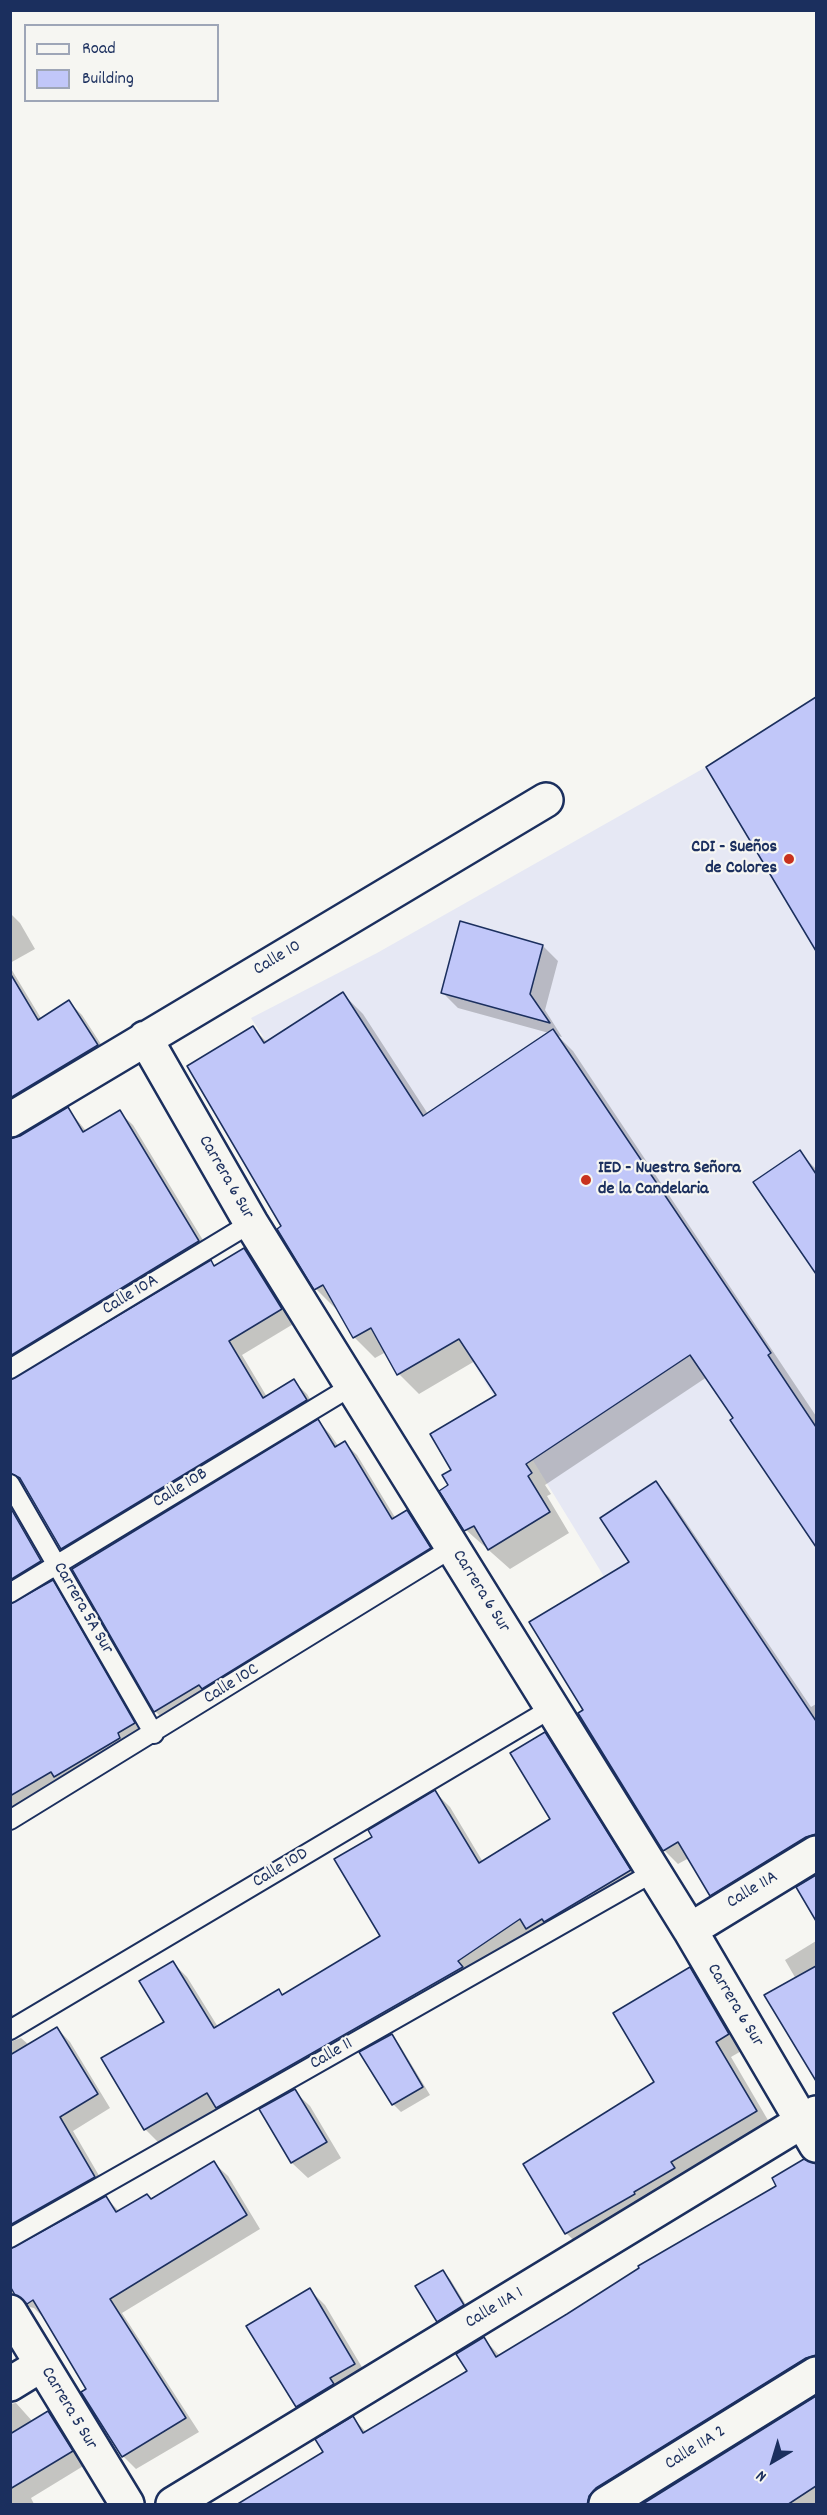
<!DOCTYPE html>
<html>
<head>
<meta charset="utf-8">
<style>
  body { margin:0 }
  #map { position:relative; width:827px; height:2515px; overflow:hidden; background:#f6f6f2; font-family:Dekko,sans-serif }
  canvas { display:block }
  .frame { position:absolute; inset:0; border:12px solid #1b2f5e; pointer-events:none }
  .legend { position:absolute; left:24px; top:24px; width:195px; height:78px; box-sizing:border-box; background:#f6f6f2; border:2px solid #9ea6b7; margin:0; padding:8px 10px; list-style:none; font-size:18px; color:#1b2f5e }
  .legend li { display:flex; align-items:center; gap:12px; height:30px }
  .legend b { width:30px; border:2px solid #9ea6b7 }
  .north { position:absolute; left:743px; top:2431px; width:60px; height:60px; -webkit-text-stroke:4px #f6f6f2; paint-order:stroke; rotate:218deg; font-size:16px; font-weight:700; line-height:24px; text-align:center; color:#1b2f5e }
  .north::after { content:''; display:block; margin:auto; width:21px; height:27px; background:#1b2f5e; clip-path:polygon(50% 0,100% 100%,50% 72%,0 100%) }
</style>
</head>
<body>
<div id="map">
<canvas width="827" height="2515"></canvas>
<div class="frame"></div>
<ul class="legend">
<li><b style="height:8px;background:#f6f6f2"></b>Road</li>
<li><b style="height:16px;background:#c1c7f9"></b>Building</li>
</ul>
<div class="north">N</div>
</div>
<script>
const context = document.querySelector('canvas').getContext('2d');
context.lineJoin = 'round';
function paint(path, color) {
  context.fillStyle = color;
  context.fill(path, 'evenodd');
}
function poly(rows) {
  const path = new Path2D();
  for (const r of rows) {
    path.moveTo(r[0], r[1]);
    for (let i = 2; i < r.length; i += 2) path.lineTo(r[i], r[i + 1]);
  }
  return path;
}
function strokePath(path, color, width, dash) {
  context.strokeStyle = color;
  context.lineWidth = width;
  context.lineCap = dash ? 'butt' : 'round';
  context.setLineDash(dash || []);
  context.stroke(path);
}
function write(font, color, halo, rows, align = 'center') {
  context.font = font + ' Dekko,sans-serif';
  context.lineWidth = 4.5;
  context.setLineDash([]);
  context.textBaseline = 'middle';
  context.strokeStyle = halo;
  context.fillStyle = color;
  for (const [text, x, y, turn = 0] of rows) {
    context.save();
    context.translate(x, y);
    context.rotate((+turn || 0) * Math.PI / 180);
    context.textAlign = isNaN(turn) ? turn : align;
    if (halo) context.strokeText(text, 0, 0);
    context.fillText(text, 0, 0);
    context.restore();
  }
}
paint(poly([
  [706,767,816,951,816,1760,742,1802,461,1343,251,1018,377,953]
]), '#e6e8f4');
paint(poly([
  [816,699,816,948,708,767],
  [10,913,20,923,35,949,10,963],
  [543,946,558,961,545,1010,562,1037,558,1036,573,1051,816,1416,816,1545,732,1420,736,1418,707,1377,545,1485,551,1494,547,1496,569,1533,510,1569,466,1530,450,1486,453,1470,498,1395,475,1361,419,1394,399,1374,386,1352,375,1358,355,1338,338,1308,336,1309,316,1289,283,1227,253,1028,268,1043,343,994,363,1014,428,1114,549,1033,458,1008,443,993],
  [10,967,42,1020,69,1002,82,1015,110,1058,10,1119],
  [68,1109,87,1132,119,1112,133,1125,212,1255,18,1373,12,1383,211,1262,216,1267,244,1250,258,1263,295,1323,242,1355,267,1397,293,1381,307,1394,319,1414,75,1562,62,1548,26,1486,24,1486,13,1493,54,1575,17,1597,13,1604,52,1582,66,1596,147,1737,10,1818,10,1139,20,1138],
  [799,1152,816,1169,816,1272,755,1183],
  [318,1421,330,1434,339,1447,345,1443,357,1455,396,1519,407,1512,419,1524,442,1561,167,1723,155,1711],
  [655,1483,669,1497,811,1707,816,1704,816,1853,725,1909,711,1895,689,1858,678,1864,664,1850,585,1710],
  [545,1734,560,1749,644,1885,160,2144,145,2129,166,2022,173,1963,187,1977,218,2027,278,1991,283,1996,382,1936,375,1837,435,1792,450,1807,483,1862,552,1820],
  [816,1876,816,1918,798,1888],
  [816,1941,816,2076,813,2073,796,1979,785,1960],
  [690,1969,705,1985,743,2050,731,2057,772,2127,582,2248,566,2233,656,2083],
  [10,2010,23,2031,10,2041],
  [57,2028,70,2042,110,2108,73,2131,108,2191,18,2242,12,2252,106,2198,120,2212,152,2200,214,2163,228,2176,260,2229,122,2313,199,2432,136,2469,123,2456,88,2389,43,2315,42,2316,34,2308,25,2306,10,2313,10,2042,21,2038,29,2045],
  [391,2036,399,2044,430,2095,401,2112,393,2104],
  [294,2091,310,2106,341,2158,308,2178,292,2163,261,2110],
  [815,2165,816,2374,608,2504,239,2504,325,2453,353,2418,367,2433,469,2371,484,2339,500,2356],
  [443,2272,450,2279,471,2313,446,2328,438,2321],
  [310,2290,325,2305,369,2379,312,2422,297,2406,248,2327],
  [816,2398,816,2504,644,2504],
  [16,2403,33,2422,48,2413,62,2427,85,2465,31,2498,34,2504,10,2504,10,2404]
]), '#0003');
const building = poly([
  [816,697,816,951,706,767,816,697],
  [460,921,543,945,530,994,550,1023,441,993,460,921],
  [10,973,38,1020,69,1000,98,1045,10,1098,10,973],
  [343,992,423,1116,553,1029,771,1353,768,1355,816,1427,816,1547,730,1420,733,1418,690,1355,526,1464,532,1473,528,1476,550,1512,488,1550,474,1526,464,1531,439,1491,448,1485,442,1475,451,1470,430,1434,496,1395,459,1339,397,1375,371,1328,353,1338,323,1285,314,1290,277,1229,281,1226,187,1066,253,1026,264,1043,343,992],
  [68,1107,83,1132,120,1110,199,1241,10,1356,10,1139,20,1136,68,1107],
  [800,1150,816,1174,816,1274,753,1182,800,1150],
  [244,1248,282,1309,229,1341,263,1398,294,1379,307,1400,61,1549,20,1478,10,1473,10,1380,211,1260,214,1266,244,1248],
  [318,1419,335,1447,345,1441,392,1519,407,1510,431,1548,202,1689,199,1685,154,1712,72,1569,318,1419],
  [656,1481,816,1721,816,1834,806,1837,710,1896,678,1842,663,1851,578,1713,583,1710,529,1622,629,1562,600,1518,656,1481],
  [10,1507,41,1561,10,1580,10,1507],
  [53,1580,135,1723,118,1733,120,1738,54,1777,51,1772,10,1796,10,1604,53,1580],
  [545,1732,631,1870,544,1922,542,1919,526,1929,520,1919,458,1961,463,1967,216,2108,207,2093,144,2130,101,2058,164,2022,139,1981,173,1961,214,2028,279,1989,282,1995,380,1936,334,1859,372,1837,368,1830,435,1790,479,1863,550,1819,510,1753,545,1732],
  [816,1875,816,1921,796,1887,816,1875],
  [816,1966,816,2081,764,1995,816,1966],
  [690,1967,729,2034,716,2042,757,2111,671,2162,675,2168,634,2192,635,2194,565,2234,523,2164,654,2082,613,2013,690,1967],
  [57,2027,98,2094,60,2117,95,2177,10,2225,10,2055,57,2027],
  [392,2034,423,2087,392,2105,359,2052,392,2034],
  [295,2089,327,2142,291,2163,259,2109,295,2089],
  [804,2159,816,2164,816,2355,806,2358,596,2488,589,2496,587,2505,236,2505,323,2452,315,2439,353,2416,363,2433,467,2371,456,2354,484,2337,496,2357,567,2314,639,2268,638,2266,776,2186,772,2178,804,2159],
  [214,2161,247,2215,110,2299,186,2418,122,2457,81,2392,86,2389,33,2300,27,2304,15,2295,10,2286,10,2249,106,2196,116,2212,147,2194,151,2199,214,2161],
  [443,2270,464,2305,437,2322,415,2286,443,2270],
  [310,2288,355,2364,330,2378,334,2384,296,2407,246,2326,310,2288],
  [816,2396,816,2486,787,2505,641,2505,816,2396],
  [48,2411,73,2451,10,2489,10,2434,48,2411]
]);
paint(building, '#c1c7f9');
strokePath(building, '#1b2f5e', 1.5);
const lane = poly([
  [10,1369,251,1223],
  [10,1484,154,1734],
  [10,1593,352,1386],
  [10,1820,452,1548],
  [10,2030,552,1708],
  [10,2238,654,1872]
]);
const street = poly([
  [145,1038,251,1223,690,1930,816,2145],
  [10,1120,546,800],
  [690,1930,816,1853],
  [10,2312,127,2504],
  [10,2384,41,2365],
  [173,2504,816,2113],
  [606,2504,816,2374]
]);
strokePath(lane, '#1b2f5e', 22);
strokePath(street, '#1b2f5e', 38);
strokePath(lane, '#f6f6f2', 18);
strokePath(street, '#f6f6f2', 33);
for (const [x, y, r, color] of [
  [789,859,6,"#c8321e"],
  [586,1180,6,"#c8321e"]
]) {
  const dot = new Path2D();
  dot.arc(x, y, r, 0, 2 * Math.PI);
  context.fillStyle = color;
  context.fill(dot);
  strokePath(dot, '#f6f6f2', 2);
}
write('bold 18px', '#1b2f5e', '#f6f6f2', [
  ["CDI - Sueños",777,849],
  ["de Colores",777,870],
  ["IED - Nuestra Señora",598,1170,"left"],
  ["de la Candelaria",598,1191,"left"]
], 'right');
write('18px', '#1b2f5e', '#f6f6f2', [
  ["Calle 10",278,959,-31],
  ["Carrera 6 Sur",225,1178,60],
  ["Calle 10A",131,1296,-31],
  ["Calle 10B",181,1489,-31],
  ["Carrera 6 Sur",480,1592,58],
  ["Carrera 5A Sur",82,1609,60],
  ["Calle 10C",232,1685,-32],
  ["Calle 10D",281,1869,-31],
  ["Calle 11A",753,1891,-31],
  ["Carrera 6 Sur",734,2006,59],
  ["Calle 11",332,2055,-30],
  ["Calle 11A 1",495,2309,-31],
  ["Carrera 5 Sur",68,2409,59],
  ["Calle 11A 2",696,2449,-32]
]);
</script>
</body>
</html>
